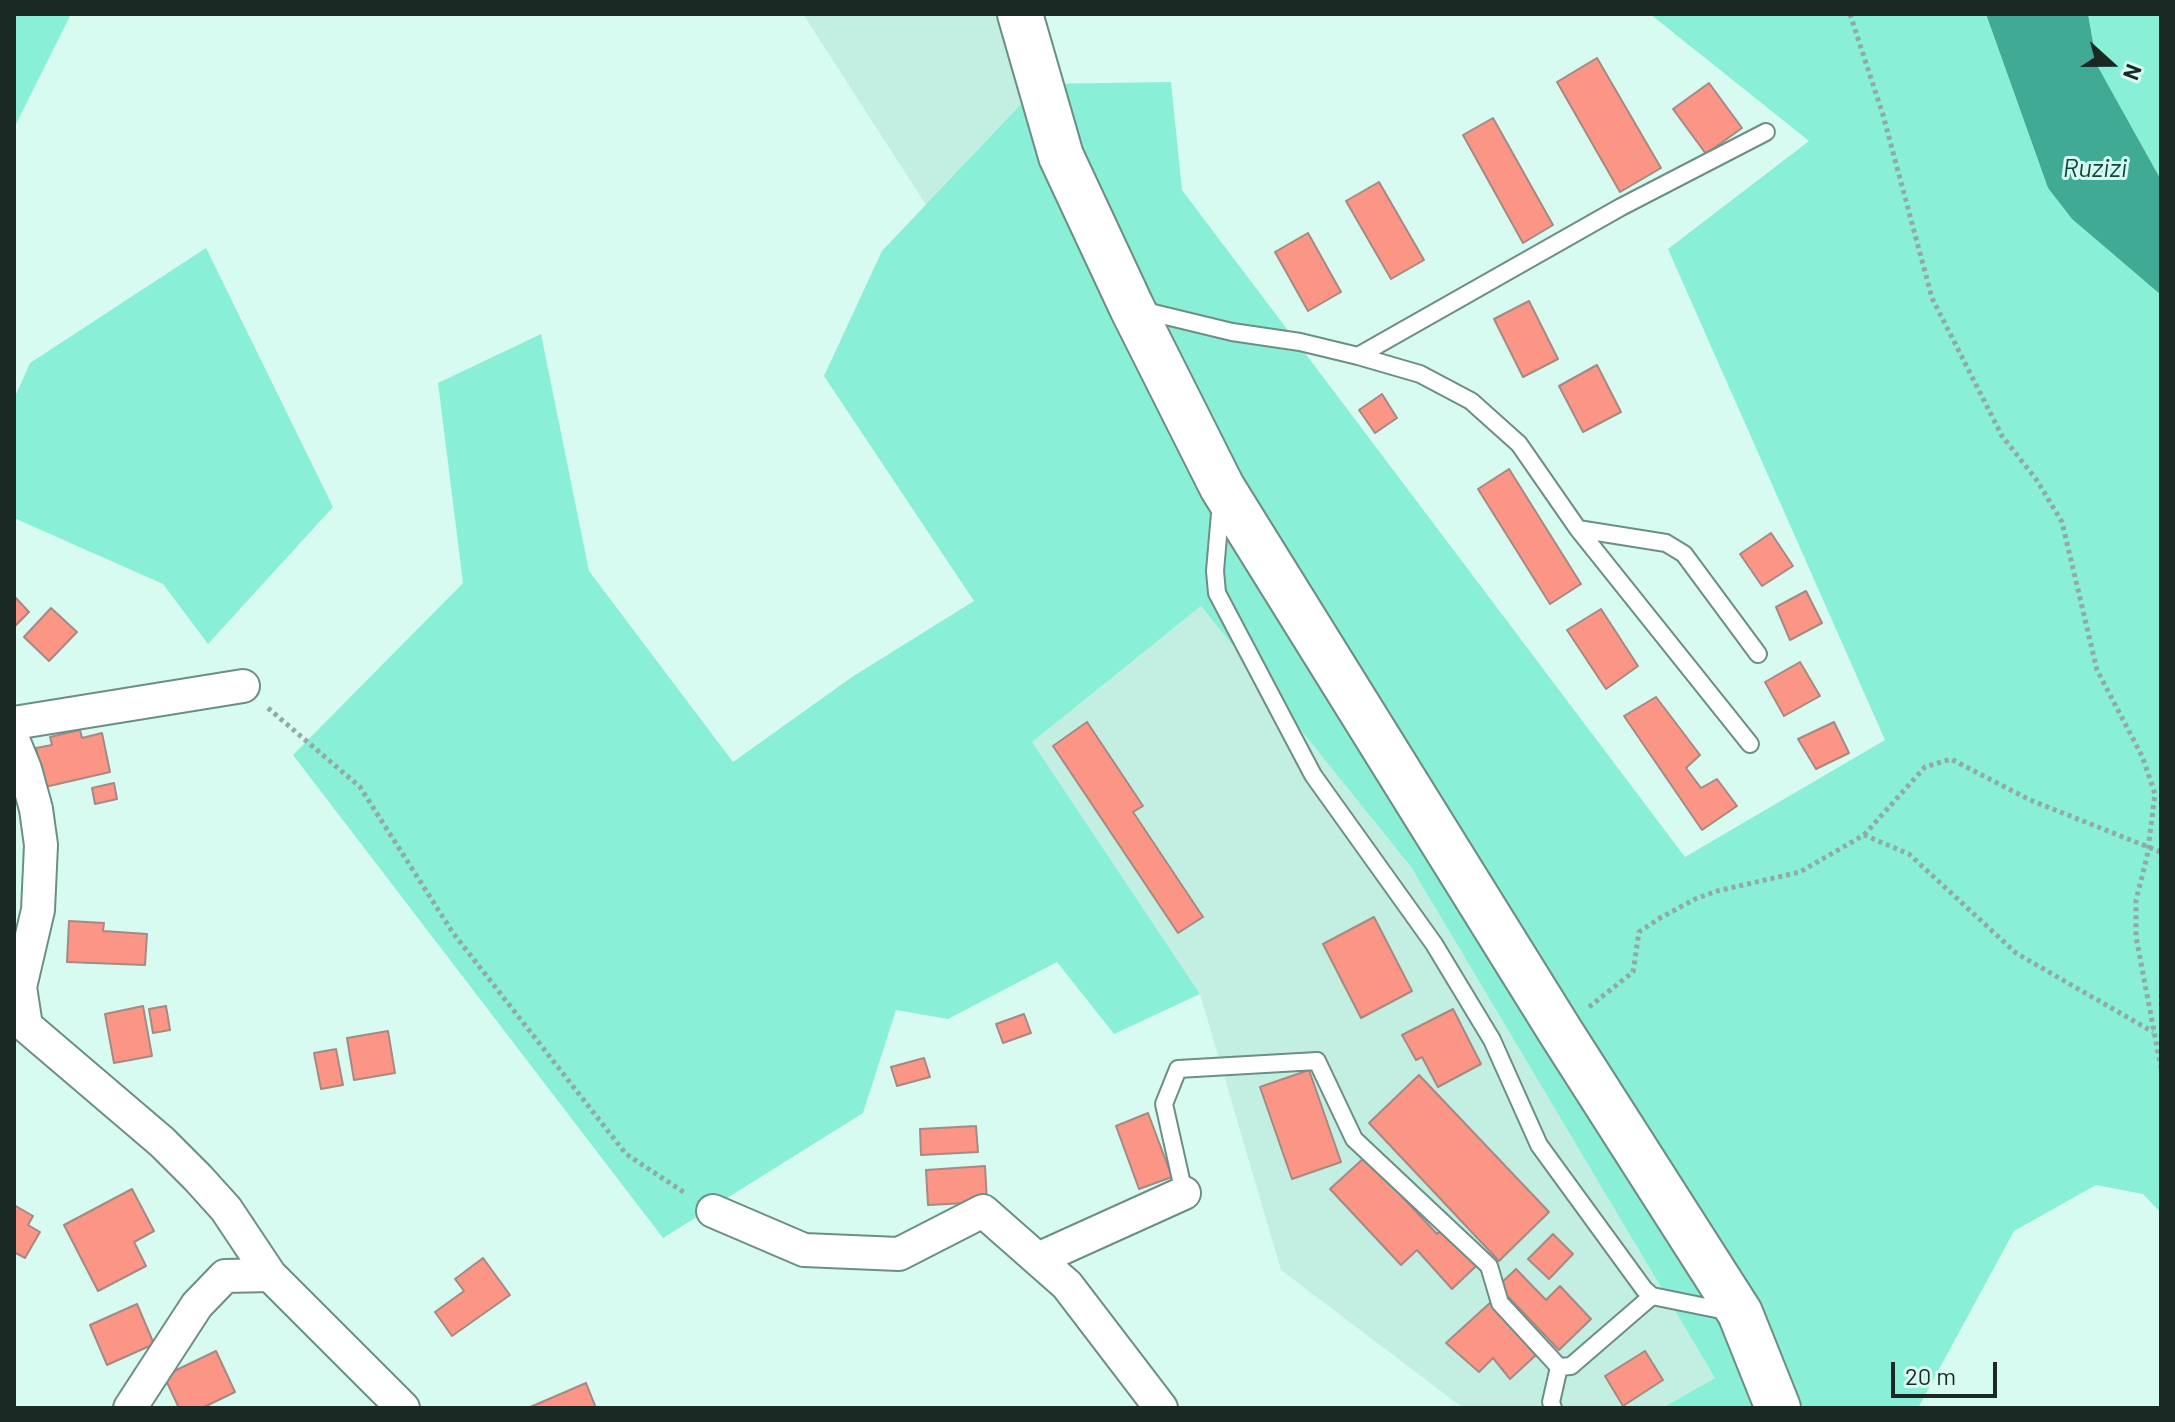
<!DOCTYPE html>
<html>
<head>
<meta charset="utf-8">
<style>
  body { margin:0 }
  #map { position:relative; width:2175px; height:1422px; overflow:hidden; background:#d8fbf1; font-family:Barlow,sans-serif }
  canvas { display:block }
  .frame { position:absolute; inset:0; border:16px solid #1b2925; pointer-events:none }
  .north { position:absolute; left:2071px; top:24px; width:80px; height:80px; -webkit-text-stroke:6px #d8fbf1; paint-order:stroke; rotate:111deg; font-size:22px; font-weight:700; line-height:32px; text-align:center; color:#1b2925 }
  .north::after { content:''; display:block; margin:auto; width:28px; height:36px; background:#1b2925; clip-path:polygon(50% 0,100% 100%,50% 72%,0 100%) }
  .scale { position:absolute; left:1891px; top:1362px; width:106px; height:36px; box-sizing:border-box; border:4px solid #1b2925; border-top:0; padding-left:10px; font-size:24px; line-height:28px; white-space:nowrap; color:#1b2925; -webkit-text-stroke:6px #d8fbf1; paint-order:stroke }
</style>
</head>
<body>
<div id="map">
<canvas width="2175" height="1422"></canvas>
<div class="frame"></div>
<div class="north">N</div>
<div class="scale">20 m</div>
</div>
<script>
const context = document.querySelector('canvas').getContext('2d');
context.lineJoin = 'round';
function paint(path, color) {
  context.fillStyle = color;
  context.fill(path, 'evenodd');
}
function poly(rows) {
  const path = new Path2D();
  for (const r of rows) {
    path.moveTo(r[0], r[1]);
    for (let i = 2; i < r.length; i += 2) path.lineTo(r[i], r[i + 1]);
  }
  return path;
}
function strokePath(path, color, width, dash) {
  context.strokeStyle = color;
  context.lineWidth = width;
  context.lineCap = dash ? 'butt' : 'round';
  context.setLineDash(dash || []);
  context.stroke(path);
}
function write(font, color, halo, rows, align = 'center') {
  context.font = font + ' Barlow,sans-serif';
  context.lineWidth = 6;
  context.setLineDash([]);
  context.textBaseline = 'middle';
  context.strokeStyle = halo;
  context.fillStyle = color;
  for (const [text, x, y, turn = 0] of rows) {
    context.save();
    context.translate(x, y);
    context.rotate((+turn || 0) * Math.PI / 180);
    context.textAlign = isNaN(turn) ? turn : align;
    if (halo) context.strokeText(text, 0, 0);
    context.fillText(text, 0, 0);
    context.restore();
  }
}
paint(poly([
  [803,14,1020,14,1040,84,926,205],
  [1201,606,1411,867,1715,1378,1662,1408,1463,1408,1281,1270,1200,994,1031,742]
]), '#c3efe3');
paint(poly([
  [14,14,71,14,14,128],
  [1650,14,1986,14,2048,188,2072,219,2161,295,2161,1213,2143,1194,2096,1185,2014,1231,1918,1408,1662,1408,1715,1378,1411,867,1201,606,1032,742,1200,994,1114,1034,1057,962,948,1019,896,1010,863,1113,663,1238,293,755,463,583,438,383,541,334,589,571,733,762,852,677,974,601,824,376,882,251,1040,84,1171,82,1182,190,1685,857,1885,740,1668,249,1809,141],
  [2088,14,2161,14,2161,180,2097,65],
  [206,248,333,507,208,644,163,584,14,518,14,399,30,363]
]), '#8aefd7');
paint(poly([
  [1986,14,2088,14,2097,65,2161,180,2161,295,2072,219,2048,188]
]), '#41aa94');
const building = poly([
  [1597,58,1661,168,1620,192,1557,82,1597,58],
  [1709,83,1742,128,1706,154,1673,109,1709,83],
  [1493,118,1553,225,1523,243,1463,135,1493,118],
  [1379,182,1424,260,1391,279,1346,201,1379,182],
  [1308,233,1341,292,1308,311,1275,252,1308,233],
  [1529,301,1558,359,1523,377,1494,319,1529,301],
  [1597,365,1621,412,1583,432,1559,386,1597,365],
  [1382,394,1397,418,1375,433,1359,410,1382,394],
  [1509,469,1581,584,1550,604,1478,489,1509,469],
  [1771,533,1793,566,1762,586,1740,554,1771,533],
  [1806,591,1822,623,1790,640,1776,607,1806,591],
  [14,596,29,612,14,627,14,596],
  [51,608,77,632,49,661,24,637,51,608],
  [1601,609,1638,666,1606,689,1567,630,1601,609],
  [1800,662,1820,696,1784,716,1765,682,1800,662],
  [1656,697,1700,755,1686,768,1701,788,1717,779,1737,806,1702,830,1624,716,1656,697],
  [1087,722,1143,806,1133,812,1203,917,1178,933,1053,746,1087,722],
  [1834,722,1849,753,1816,769,1798,739,1834,722],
  [80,730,82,738,102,733,110,772,45,787,36,748,52,745,50,737,80,730],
  [114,783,117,799,95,804,92,788,114,783],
  [1374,917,1412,991,1361,1018,1323,944,1374,917],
  [69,921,104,923,103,931,147,934,145,965,67,962,69,921],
  [143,1006,152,1056,114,1063,105,1014,143,1006],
  [166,1006,170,1030,153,1033,149,1009,166,1006],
  [1453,1009,1481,1064,1438,1087,1422,1057,1416,1060,1402,1035,1453,1009],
  [1024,1014,1031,1033,1003,1043,996,1024,1024,1014],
  [388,1031,395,1073,354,1080,347,1038,388,1031],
  [336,1049,343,1085,321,1089,314,1053,336,1049],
  [924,1058,930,1077,897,1086,891,1067,924,1058],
  [1309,1070,1341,1162,1292,1179,1260,1087,1309,1070],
  [1419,1075,1549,1212,1499,1261,1369,1123,1419,1075],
  [1148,1113,1172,1177,1139,1189,1116,1126,1148,1113],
  [976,1126,978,1152,921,1155,920,1129,976,1126],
  [1365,1157,1437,1234,1442,1229,1476,1266,1452,1289,1417,1250,1401,1265,1330,1189,1365,1157],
  [985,1166,987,1202,928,1205,926,1170,985,1166],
  [132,1189,154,1231,134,1242,146,1266,98,1291,64,1225,132,1189],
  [14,1205,33,1216,28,1225,40,1232,25,1258,14,1252,14,1205],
  [1553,1234,1573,1254,1549,1279,1528,1259,1553,1234],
  [483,1258,510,1295,452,1336,435,1312,464,1291,455,1279,483,1258],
  [1516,1269,1546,1300,1560,1286,1591,1319,1559,1350,1498,1286,1516,1269],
  [1491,1302,1536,1355,1510,1379,1493,1358,1479,1372,1446,1343,1491,1302],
  [137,1304,154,1344,107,1365,90,1325,137,1304],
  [216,1351,235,1392,202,1408,179,1408,164,1376,216,1351],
  [1645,1351,1663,1380,1623,1406,1605,1376,1645,1351],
  [586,1383,596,1408,528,1408,586,1383]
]);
paint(building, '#fb9585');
strokePath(building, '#a78882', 2);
const lane = poly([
  [1141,310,1232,332,1300,342,1358,356,1420,374,1471,401,1519,444,1578,529,1750,744],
  [1358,356,1621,207,1766,132],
  [1221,502,1215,571,1217,593,1313,775,1434,944,1492,1040,1539,1145,1644,1289,1652,1296,1731,1312],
  [1578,529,1666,543,1684,554,1758,654],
  [1184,1193,1164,1104,1178,1069,1317,1061,1354,1139,1489,1266,1500,1303,1559,1367],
  [1553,1408,1551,1402,1559,1367,1571,1366,1652,1296]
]);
const street = poly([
  [14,723,243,686],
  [14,742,25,769,36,809,41,845,38,910,20,987,26,1026,162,1142,198,1178,226,1209,270,1275],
  [713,1211,804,1250,899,1254,983,1211,1067,1285,1161,1408],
  [1038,1259,1184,1193],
  [130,1408,197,1305,225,1276,270,1275,403,1408]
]);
const highway = poly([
  [1020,14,1061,156,1132,308,1222,487,1560,1031,1740,1313,1778,1408]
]);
strokePath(lane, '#6d8e85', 20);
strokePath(street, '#6d8e85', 36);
strokePath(highway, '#6d8e85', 48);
strokePath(poly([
  [1850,14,1883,115,1932,298,2002,436,2036,479,2062,522,2097,670,2142,756,2155,794,2147,857,2136,900,2136,937,2161,1068],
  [268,708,360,787,453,933,626,1154,685,1193],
  [1864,835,1925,767,1951,759,2030,800,2161,852],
  [1589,1007,1633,972,1639,932,1660,918,1695,899,1717,891,1800,872,1864,835,1909,854,2016,953,2153,1032]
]), '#90aba3', 5, [4, 4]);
strokePath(lane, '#fff', 16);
strokePath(street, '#fff', 32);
strokePath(highway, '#fff', 44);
write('italic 26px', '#0b493d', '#d8fbf1', [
  ["Ruzizi",2095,168]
]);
</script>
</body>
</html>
